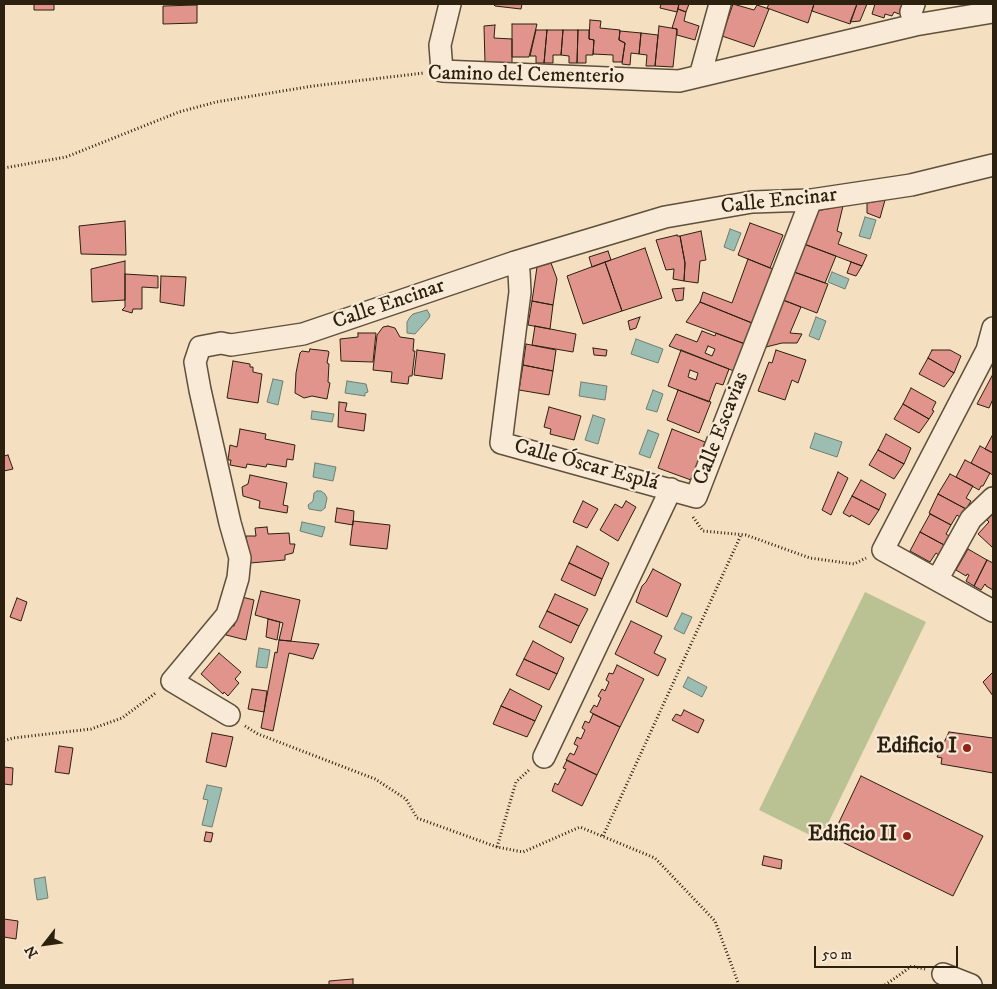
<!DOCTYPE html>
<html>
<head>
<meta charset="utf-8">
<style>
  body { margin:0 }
  #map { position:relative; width:997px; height:989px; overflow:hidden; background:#f4dfc0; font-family:"IM FELL DW Pica",serif }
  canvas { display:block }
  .frame { position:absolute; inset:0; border:5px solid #2c200f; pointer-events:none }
  .north { position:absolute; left:20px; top:919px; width:50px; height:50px; -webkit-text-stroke:4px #f8ead6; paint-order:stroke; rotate:240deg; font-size:14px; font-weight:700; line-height:20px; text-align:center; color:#2c200f }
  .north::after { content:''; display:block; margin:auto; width:18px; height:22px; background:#2c200f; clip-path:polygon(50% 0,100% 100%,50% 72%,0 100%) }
  .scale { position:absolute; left:814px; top:946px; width:144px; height:22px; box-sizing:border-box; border:2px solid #2c200f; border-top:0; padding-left:6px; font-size:15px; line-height:18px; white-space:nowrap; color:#2c200f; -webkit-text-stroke:4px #f8ead6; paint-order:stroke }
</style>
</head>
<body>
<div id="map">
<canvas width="997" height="989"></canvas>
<div class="frame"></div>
<div class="north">N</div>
<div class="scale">50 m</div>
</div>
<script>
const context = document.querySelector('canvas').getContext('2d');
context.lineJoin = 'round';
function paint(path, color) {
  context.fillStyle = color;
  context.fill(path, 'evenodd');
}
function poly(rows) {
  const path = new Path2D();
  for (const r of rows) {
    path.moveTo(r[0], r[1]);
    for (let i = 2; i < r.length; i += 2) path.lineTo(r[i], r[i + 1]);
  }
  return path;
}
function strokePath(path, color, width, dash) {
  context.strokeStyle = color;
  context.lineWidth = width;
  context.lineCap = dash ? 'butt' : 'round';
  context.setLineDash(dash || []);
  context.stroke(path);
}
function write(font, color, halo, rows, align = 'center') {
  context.font = font + ' "IM FELL DW Pica",serif';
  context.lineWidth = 4.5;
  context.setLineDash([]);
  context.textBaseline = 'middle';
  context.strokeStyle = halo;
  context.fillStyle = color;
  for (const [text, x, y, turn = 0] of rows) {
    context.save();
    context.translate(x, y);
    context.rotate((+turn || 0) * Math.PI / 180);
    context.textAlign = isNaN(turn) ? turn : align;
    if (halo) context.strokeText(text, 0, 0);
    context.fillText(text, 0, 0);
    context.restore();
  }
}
paint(poly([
  [865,592,926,622,820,840,759,810]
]), '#bac293');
const water = poly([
  [865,217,876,220,870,239,859,236,865,217],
  [730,229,741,233,734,251,724,247,730,229],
  [832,272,849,279,845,289,828,282,832,272],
  [427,310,430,315,429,318,415,334,407,333,407,322,410,317,413,314,427,310],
  [816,317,826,321,819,340,809,336,816,317],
  [636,339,663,349,658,363,631,354,636,339],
  [273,379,283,381,278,405,267,402,273,379],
  [347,381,366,384,368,392,365,393,365,396,345,393,347,381],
  [581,382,607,386,605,400,579,396,581,382],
  [653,390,663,394,657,412,646,409,653,390],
  [312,411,334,414,332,422,311,419,312,411],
  [593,415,605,419,598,444,585,440,593,415],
  [648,430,659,434,650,458,639,454,648,430],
  [815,433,842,442,837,457,810,448,815,433],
  [315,463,336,467,333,481,313,477,315,463],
  [317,491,321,491,325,494,327,498,325,508,321,511,309,509,308,505,313,501,314,493,317,491],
  [302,522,325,527,322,537,300,531,302,522],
  [682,613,692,617,684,634,674,629,682,613],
  [259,648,270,650,267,668,256,667,259,648],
  [688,677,707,687,702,697,683,687,688,677],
  [207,785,222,788,212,827,202,825,208,800,203,799,207,785],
  [45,877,48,898,37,900,34,879,45,877]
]);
paint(water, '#9cbdb2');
strokePath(water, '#6f7e71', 1);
const building = poly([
  [34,4,54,4,54,10,34,10,34,4],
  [493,4,522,4,521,9,495,6,493,4],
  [661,4,679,4,677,12,660,8,661,4],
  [679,4,689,4,686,12,678,9,679,4],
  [733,4,754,10,757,5,769,9,754,47,722,36,733,4],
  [769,4,814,4,808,23,767,8,769,4],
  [814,4,857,4,850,24,812,11,814,4],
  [857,4,867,4,860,21,850,22,857,4],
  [875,4,902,4,899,14,894,12,892,16,885,14,884,18,872,14,875,4],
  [197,5,197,23,163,24,163,6,197,5],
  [678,9,686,12,684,21,699,26,695,40,677,35,677,29,672,28,678,9],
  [590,20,601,21,600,28,620,30,619,40,625,43,622,62,613,62,613,55,593,54,594,40,589,39,590,20],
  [512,24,537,24,529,57,512,57,512,24],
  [495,25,494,38,512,39,512,64,485,63,484,26,495,25],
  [659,26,677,29,673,67,655,66,659,26],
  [536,30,547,30,544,63,536,63,536,56,530,56,536,30],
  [547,30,563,30,561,55,553,55,553,63,544,63,547,30],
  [563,30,578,30,577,63,569,63,569,56,561,55,563,30],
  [578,30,589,30,589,39,594,40,593,55,586,55,586,63,577,63,578,30],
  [620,31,641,33,639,54,631,53,630,65,622,64,625,43,619,40,620,31],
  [641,33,658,35,655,66,646,66,647,55,639,54,641,33],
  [885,200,880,218,867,213,867,203,885,200],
  [843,206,837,231,842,233,838,244,867,255,862,266,804,244,816,211,843,206],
  [125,221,126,255,81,254,79,226,125,221],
  [750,223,783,235,770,268,738,255,750,223],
  [701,231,706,260,700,261,698,283,684,281,685,263,680,236,701,231],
  [677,235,677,236,680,236,685,263,684,281,673,279,674,269,666,270,656,240,677,235],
  [804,244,836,256,825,283,794,272,804,244],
  [645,248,662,298,622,311,605,262,645,248],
  [608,251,611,260,592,267,589,257,608,251],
  [748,259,773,269,752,323,700,302,703,292,732,303,748,259],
  [125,261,125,300,92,302,91,269,125,261],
  [605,262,622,311,583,324,567,276,605,262],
  [851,262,862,266,856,276,847,273,851,262],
  [551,263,557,279,553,305,532,301,537,267,551,263],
  [794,272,828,284,817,313,783,300,794,272],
  [125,274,158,276,158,288,142,287,142,309,133,309,132,313,122,310,125,307,125,274],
  [161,276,186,277,184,306,160,302,161,276],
  [684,288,683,300,676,301,672,289,684,288],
  [783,300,801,307,790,333,802,334,797,343,782,343,766,347,783,300],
  [532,301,553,305,550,329,528,325,532,301],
  [700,302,752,323,745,344,686,322,700,302],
  [640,317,636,328,630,330,628,321,640,317],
  [388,326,395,328,400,337,414,339,413,351,415,351,412,376,409,376,408,384,391,382,392,372,373,370,377,335,383,327,388,326],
  [535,326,576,334,573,352,532,345,535,326],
  [702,331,715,336,716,333,745,344,734,371,669,346,676,334,697,342,702,331],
  [708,346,715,349,712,356,705,353,708,346],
  [358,333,376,333,373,362,341,361,340,339,358,337,358,333],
  [526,344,556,350,553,371,523,365,526,344],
  [593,348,607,350,606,356,594,355,593,348],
  [310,349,328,351,329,352,327,363,329,364,328,382,330,383,327,399,312,396,304,398,295,393,296,373,300,353,302,351,309,352,310,349],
  [417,350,445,354,442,379,414,375,417,350],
  [681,350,729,369,723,385,716,383,709,402,668,386,681,350],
  [690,370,698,373,696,380,688,377,690,370],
  [776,350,806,360,798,383,792,380,785,400,758,391,769,362,772,363,776,350],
  [932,350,950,350,961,356,954,373,928,358,932,350],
  [928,358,954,373,944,387,919,374,928,358],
  [233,361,250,364,250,367,253,367,253,372,262,374,258,403,227,398,233,361],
  [523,365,553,371,549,395,519,390,523,365],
  [993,374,993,399,989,408,977,404,993,374],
  [911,388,936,402,932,410,934,411,929,419,903,404,911,388],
  [678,390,711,402,699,433,667,420,678,390],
  [339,402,347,403,345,411,366,414,364,431,338,427,339,402],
  [903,404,929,419,919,433,894,419,903,404],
  [549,407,581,416,574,440,550,434,551,429,544,427,549,407],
  [240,429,266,434,265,439,295,445,293,460,287,459,286,467,267,464,266,467,247,464,246,468,230,465,231,460,228,460,230,445,237,447,240,429],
  [672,429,705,442,691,480,658,468,672,429],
  [886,434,911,448,904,464,878,450,886,434],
  [993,434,993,453,985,449,993,434],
  [980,446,993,453,993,475,971,463,980,446],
  [878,450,904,464,894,479,869,465,878,450],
  [8,455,13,469,4,471,4,456,8,455],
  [965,460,990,473,983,486,981,486,979,490,956,477,965,460],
  [838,472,848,478,831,515,822,510,838,472],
  [950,474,973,486,966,498,971,501,966,509,938,494,950,474],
  [250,475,287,483,283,505,288,506,287,513,259,508,260,501,243,496,242,487,248,484,250,475],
  [861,480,886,494,879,510,852,496,861,480],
  [938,494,966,509,961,518,957,515,951,525,929,513,938,494],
  [852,496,879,510,869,525,851,515,850,517,843,513,852,496],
  [583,501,598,509,587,528,573,522,583,501],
  [626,501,636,507,618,541,600,530,615,504,622,508,626,501],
  [337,508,354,511,353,525,335,522,337,508],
  [930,514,951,525,946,534,951,537,946,546,920,532,930,514],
  [992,515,993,516,993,548,978,534,989,522,987,520,992,515],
  [353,521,390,525,387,549,350,545,353,521],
  [267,527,268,534,289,533,290,544,295,544,293,553,285,555,285,560,250,563,246,536,256,536,255,528,267,527],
  [920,532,946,546,940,556,936,553,930,562,910,551,920,532],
  [577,546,609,563,602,579,569,563,577,546],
  [968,549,987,560,974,586,966,581,969,575,967,574,966,576,956,570,968,549],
  [987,560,993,563,993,590,986,586,986,585,985,584,981,590,974,586,987,560],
  [569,563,602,579,595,596,561,580,569,563],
  [653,569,681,584,667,617,636,602,642,586,646,582,653,569],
  [261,591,300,600,291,641,279,640,283,623,255,615,261,591],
  [555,594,588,609,579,626,547,611,555,594],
  [242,597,254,600,246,640,226,635,229,625,234,626,242,597],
  [17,598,27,602,21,621,10,617,17,598],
  [547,611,579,626,571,643,539,627,547,611],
  [268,619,280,622,277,640,266,637,268,619],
  [631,621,662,636,654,653,666,659,658,676,615,654,631,621],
  [279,640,319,644,313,659,289,653,273,731,261,728,275,652,277,653,279,640],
  [533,641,564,658,557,674,524,659,533,641],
  [219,653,241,672,235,679,239,683,228,696,224,692,223,694,201,674,219,653],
  [524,659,557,674,549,690,516,675,524,659],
  [617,665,644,679,620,727,590,712,594,705,597,707,601,698,598,696,602,689,605,691,609,682,606,680,609,673,613,674,617,665],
  [993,672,993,696,983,682,993,672],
  [252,689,267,691,264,712,248,709,252,689],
  [510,689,542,706,535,721,501,706,510,689],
  [501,706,535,721,527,737,493,724,501,706],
  [684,710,704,720,698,733,672,720,676,714,681,716,684,710],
  [593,714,620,727,597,775,566,760,570,753,574,755,578,746,574,744,577,737,581,739,585,730,582,728,585,721,589,723,593,714],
  [949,732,993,738,993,773,941,764,942,758,937,757,949,732],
  [212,733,233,737,226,767,206,762,212,733],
  [59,746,73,748,69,774,55,772,59,746],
  [567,760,597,775,582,806,552,791,555,783,558,785,566,769,563,768,567,760],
  [4,767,13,768,12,785,4,784,4,767],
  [861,776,983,836,953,896,832,837,861,776],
  [206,832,213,833,211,842,204,841,206,832],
  [764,856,782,860,781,869,762,865,764,856],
  [4,919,18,921,16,939,4,937,4,919],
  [353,979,353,985,329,985,329,981,353,979]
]);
paint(building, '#e0948c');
strokePath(building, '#2c200f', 1);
const minor = poly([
  [450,4,440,45,442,71,679,81,915,25,993,12],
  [914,4,911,12,915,25],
  [700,76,720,4],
  [515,262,519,272,520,292,501,443,696,497,811,200],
  [993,328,987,350,883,550,993,611],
  [937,580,971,519,993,498],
  [229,715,172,681,227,615,238,578,240,558,230,523,200,390,195,362,200,347,221,343,231,345,303,334,515,262,665,217,752,202,811,200,911,185,993,165],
  [544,757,671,489],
  [943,974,971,985]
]);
strokePath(minor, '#5e503b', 24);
strokePath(poly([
  [4,168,66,157,179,112,216,102,313,86,424,73],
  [693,517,703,531,746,535,810,558,854,564,866,558],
  [245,726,258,734,375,779,406,799,417,818,497,847,523,852,580,827,655,858,715,921,739,985],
  [4,741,13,738,91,729,122,718,157,692],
  [603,836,741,535],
  [497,847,516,782,530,769],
  [885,985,912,966,925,969]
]), '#2c200f', 3, [1, 2.5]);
strokePath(minor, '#f8ead6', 21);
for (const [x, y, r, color] of [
  [967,748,5,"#8f2418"],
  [907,836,5,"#8f2418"]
]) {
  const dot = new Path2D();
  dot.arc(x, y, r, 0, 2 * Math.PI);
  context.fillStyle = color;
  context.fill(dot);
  strokePath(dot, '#f8ead6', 2);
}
write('21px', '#2c200f', '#f8ead6', [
  ["Camino del Cementerio",526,76,1],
  ["Calle Encinar",779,202,-6],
  ["Calle Encinar",389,305,-19],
  ["Calle Escavias",722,429,-69],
  ["Calle Óscar Esplá",586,466,15]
]);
write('bold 21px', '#2c200f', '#f8ead6', [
  ["Edificio I",957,748],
  ["Edificio II",897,836]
], 'right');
</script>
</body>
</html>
